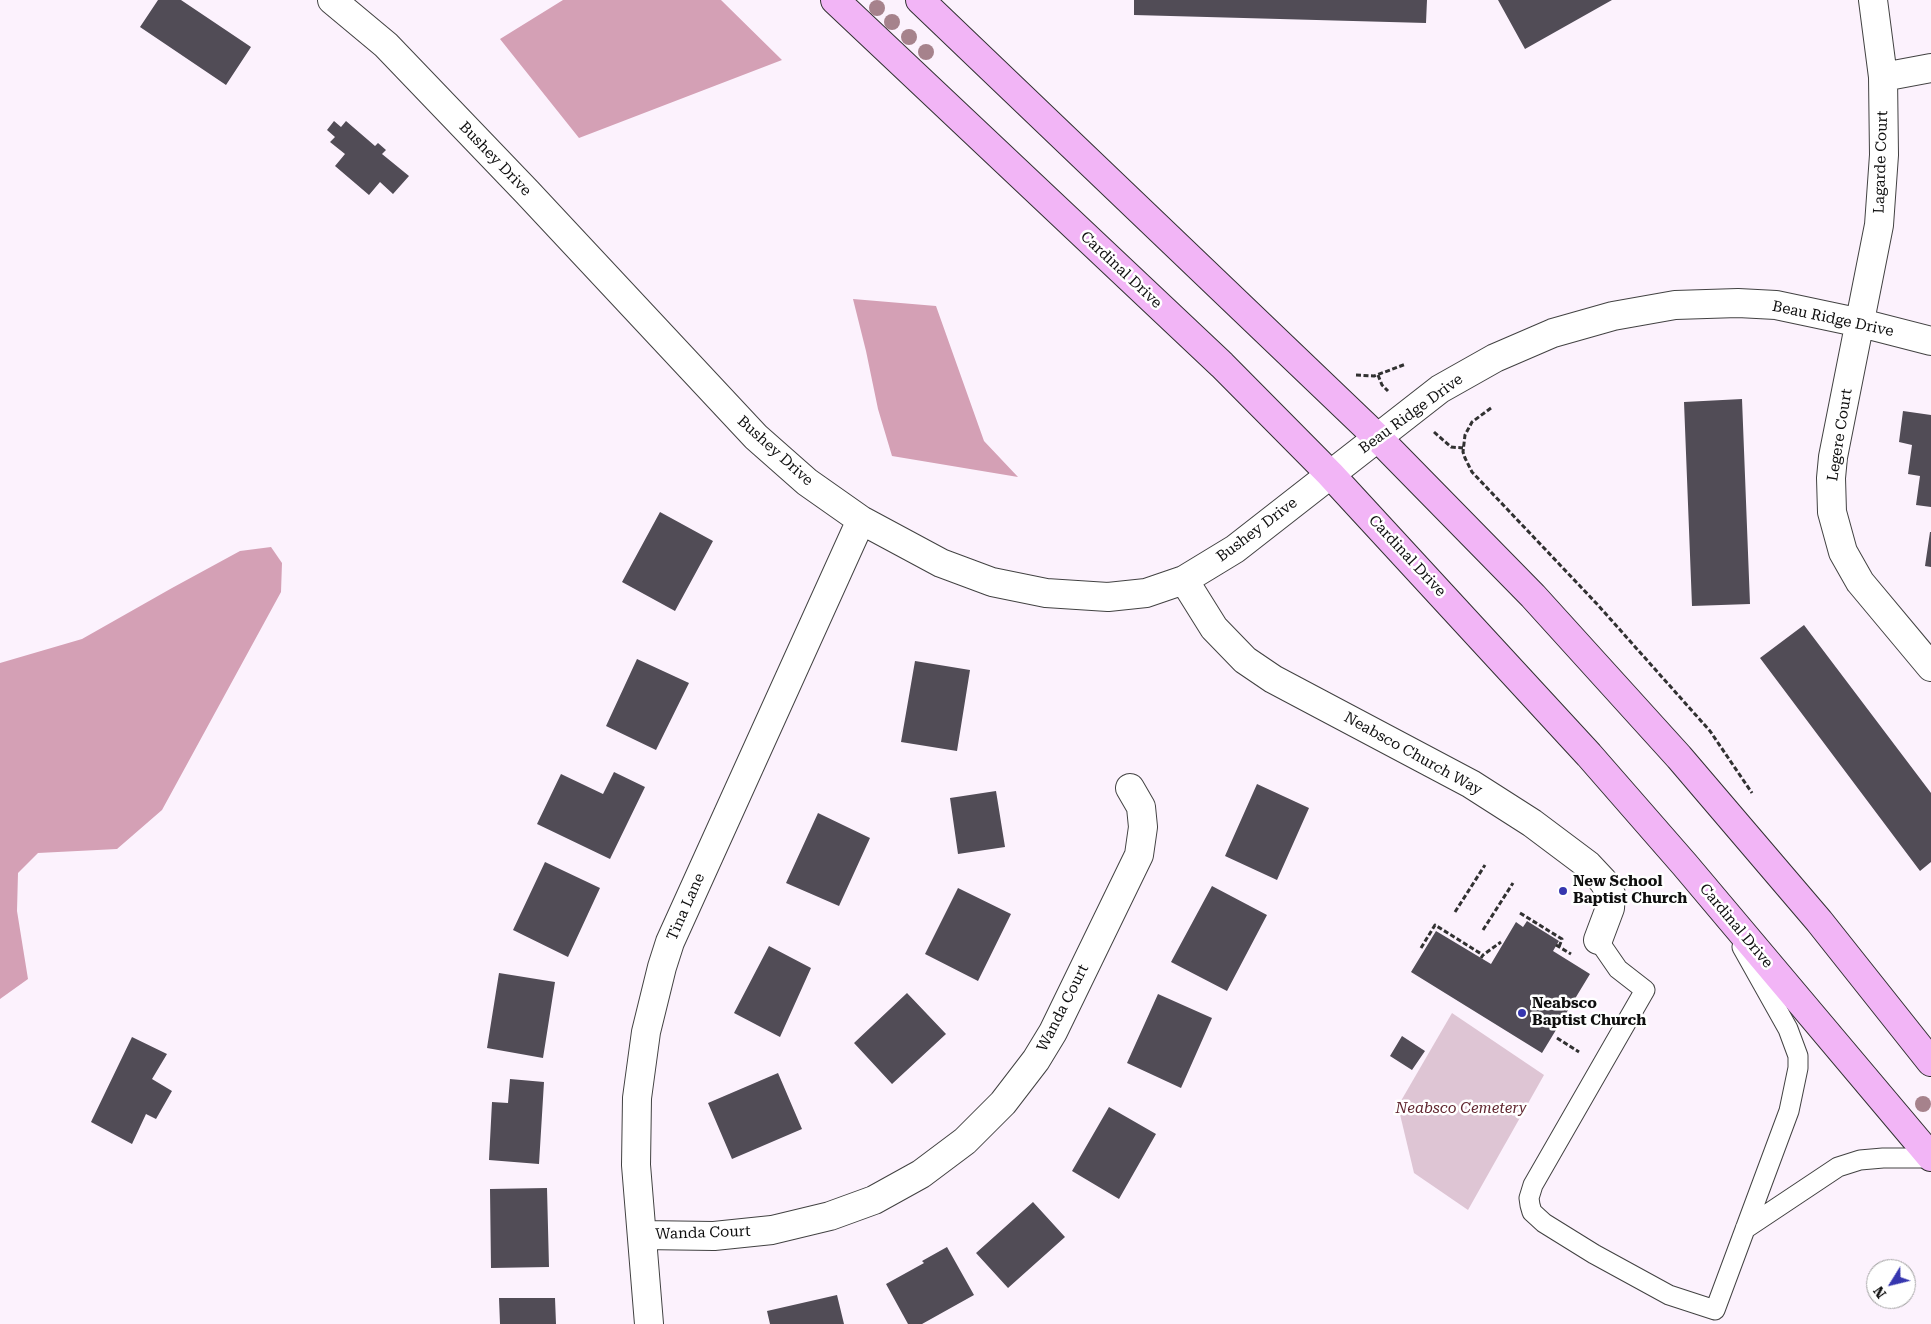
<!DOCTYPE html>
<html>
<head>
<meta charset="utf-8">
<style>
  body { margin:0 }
  #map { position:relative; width:1931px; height:1324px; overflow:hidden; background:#fcf2fd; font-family:"Roboto Serif",serif }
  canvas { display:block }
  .north { position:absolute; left:1866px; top:1259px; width:50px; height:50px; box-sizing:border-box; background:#fff; border:1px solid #9f9f9f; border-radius:50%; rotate:234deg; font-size:14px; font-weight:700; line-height:20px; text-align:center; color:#0f0f0f }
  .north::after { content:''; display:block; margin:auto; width:18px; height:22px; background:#3636af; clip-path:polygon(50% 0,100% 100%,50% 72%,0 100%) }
</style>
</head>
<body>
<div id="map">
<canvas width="1931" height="1324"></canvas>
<div class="north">N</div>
</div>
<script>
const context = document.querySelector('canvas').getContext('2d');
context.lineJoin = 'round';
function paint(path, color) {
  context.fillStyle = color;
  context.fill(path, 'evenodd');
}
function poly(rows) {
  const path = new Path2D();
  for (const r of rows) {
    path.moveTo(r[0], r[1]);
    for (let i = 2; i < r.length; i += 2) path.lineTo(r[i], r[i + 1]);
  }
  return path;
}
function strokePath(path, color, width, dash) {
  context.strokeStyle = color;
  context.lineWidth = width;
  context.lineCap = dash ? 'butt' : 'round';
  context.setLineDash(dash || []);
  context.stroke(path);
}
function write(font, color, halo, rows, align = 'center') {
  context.font = font + ' "Roboto Serif",serif';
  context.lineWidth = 5;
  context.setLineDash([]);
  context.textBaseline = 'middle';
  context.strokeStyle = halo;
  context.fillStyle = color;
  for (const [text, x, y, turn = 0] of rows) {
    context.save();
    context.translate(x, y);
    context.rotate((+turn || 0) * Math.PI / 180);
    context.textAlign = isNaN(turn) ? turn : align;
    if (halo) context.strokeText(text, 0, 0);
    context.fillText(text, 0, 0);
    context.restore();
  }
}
paint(poly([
  [563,0,721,0,782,60,579,138,500,39],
  [853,299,936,306,984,441,1018,477,892,456,878,409,866,351],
  [271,547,282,563,281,592,162,810,117,849,38,853,18,873,17,911,28,979,0,999,0,663,82,639,172,588,240,551]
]), '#d4a0b5');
paint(poly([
  [1452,1013,1544,1075,1468,1210,1414,1173,1398,1106]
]), '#dec5d4');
paint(poly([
  [158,0,181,0,251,47,226,85,140,27],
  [1134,0,1427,0,1426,23,1134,15],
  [1498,0,1612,0,1525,49],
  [334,121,341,127,346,121,375,146,378,143,386,150,382,154,409,176,393,194,380,182,369,195,335,166,345,154,330,142,335,137,327,130],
  [1742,399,1750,604,1692,606,1684,402],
  [1903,411,1931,415,1931,507,1916,505,1920,476,1908,474,1912,445,1899,442],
  [660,512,713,541,675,611,622,582],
  [1930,532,1931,532,1931,567,1925,566],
  [1804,625,1931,793,1931,862,1920,871,1760,658],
  [637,659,689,683,656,750,606,726],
  [915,661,970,670,957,751,901,742],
  [614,772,645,787,610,859,537,824,561,774,603,794],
  [1257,784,1309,808,1277,880,1225,856],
  [996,791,1005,847,958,854,950,798],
  [818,813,870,838,839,906,786,883],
  [545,862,600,888,568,957,513,930],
  [1212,886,1267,915,1227,991,1171,962],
  [958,888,1011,914,978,981,925,954],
  [1527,921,1559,941,1553,951,1590,974,1542,1053,1411,972,1436,931,1491,964,1516,922,1523,927],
  [769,946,811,968,780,1037,734,1013],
  [499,973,555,982,543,1058,487,1048],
  [907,993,946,1034,892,1084,854,1043],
  [1158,994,1212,1018,1181,1088,1127,1063],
  [1402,1036,1425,1051,1412,1070,1390,1056],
  [132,1037,167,1054,152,1079,172,1091,156,1119,146,1114,132,1144,91,1122],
  [778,1073,802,1129,732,1159,708,1103],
  [510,1079,544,1082,539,1164,489,1160,492,1102,508,1103],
  [1109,1107,1156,1134,1119,1199,1072,1171],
  [547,1188,549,1267,491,1268,490,1189],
  [1033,1202,1065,1237,1008,1288,976,1253],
  [947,1247,974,1295,922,1324,908,1324,886,1284,924,1263,922,1261],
  [837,1295,844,1324,770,1324,767,1311],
  [499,1298,555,1298,556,1324,500,1324]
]), '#514c56');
const lane = poly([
  [1598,940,1618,969,1645,990,1533,1185,1529,1198,1530,1205,1532,1212,1544,1223,1594,1254,1669,1295,1715,1310,1789,1111,1798,1068,1798,1056,1788,1029,1742,947],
  [1745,1229,1838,1167,1860,1160,1883,1158,1931,1158]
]);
const street = poly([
  [332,0,386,45,527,192,756,437,807,482,861,520,941,563,992,582,1046,593,1108,597,1146,593,1184,580,1235,549,1440,389,1495,358,1553,333,1613,316,1675,305,1738,303,1776,305,1861,323,1931,341],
  [1873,0,1883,77,1884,155,1879,225,1833,457,1831,478,1832,512,1843,552,1860,582,1931,667],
  [1883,77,1931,68],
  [1184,580,1214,628,1245,660,1273,679,1471,784,1532,823,1588,865,1603,881,1611,894,1610,908,1598,940],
  [642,1235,714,1236,772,1230,830,1216,874,1200,921,1174,965,1141,1003,1103,1036,1060,1053,1032,1139,855,1143,827,1141,807,1130,788],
  [649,1324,636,1165,637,1098,646,1032,662,967,670,942,861,520]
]);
const secondary = poly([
  [835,0,1222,365,1330,474,1589,755,1685,865,1931,1157],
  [920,0,1377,437,1533,596,1679,757,1819,921,1931,1062]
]);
strokePath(lane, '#424242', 21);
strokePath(street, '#424242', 30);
strokePath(secondary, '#313131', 30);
strokePath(poly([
  [1356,375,1374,376,1406,364],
  [1378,375,1382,385,1388,391],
  [1491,408,1472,422,1465,435,1463,452,1465,458,1472,472,1597,604,1710,731,1752,793],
  [1434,432,1451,447,1463,448],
  [1455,912,1485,865],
  [1520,913,1562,939,1559,947],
  [1483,930,1513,883],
  [1556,945,1571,954],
  [1421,948,1435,925,1483,955],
  [1481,958,1483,955,1501,942],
  [1557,1038,1579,1052]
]), '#313131', 3, [5, 2.5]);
strokePath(lane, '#fff', 19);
strokePath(street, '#fff', 28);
strokePath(secondary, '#f2b5f6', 28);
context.fillStyle = '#a6828c';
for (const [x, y] of [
  [877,8],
  [892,22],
  [909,37],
  [926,52],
  [1923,1104]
]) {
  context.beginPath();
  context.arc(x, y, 8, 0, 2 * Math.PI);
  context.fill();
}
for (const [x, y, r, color] of [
  [1563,891,5,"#3636af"],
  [1522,1013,5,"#3636af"]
]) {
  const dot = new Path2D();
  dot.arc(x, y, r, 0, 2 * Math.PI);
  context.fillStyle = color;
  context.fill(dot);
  strokePath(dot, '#fff', 2);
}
write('15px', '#0f0f0f', '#fff', [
  ["Bushey Drive",495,159,46],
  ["Lagarde Court",1881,162,-88],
  ["Cardinal Drive",1121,270,43],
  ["Beau Ridge Drive",1833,319,12],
  ["Beau Ridge Drive",1411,414,-36],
  ["Legere Court",1840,435,-81],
  ["Bushey Drive",775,451,42],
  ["Bushey Drive",1257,530,-37],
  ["Cardinal Drive",1407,556,47],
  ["Neabsco Church Way",1413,754,29],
  ["Tina Lane",686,907,-66],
  ["Cardinal Drive",1736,926,50],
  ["Wanda Court",1063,1008,-63],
  ["Wanda Court",703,1233,-2]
]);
write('bold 15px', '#0f0f0f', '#fff', [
  ["New School",1573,882],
  ["Baptist Church",1573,899],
  ["Neabsco",1532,1004],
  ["Baptist Church",1532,1021]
], 'left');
write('italic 15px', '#60262f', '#fff', [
  ["Neabsco Cemetery",1461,1109]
]);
</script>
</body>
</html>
